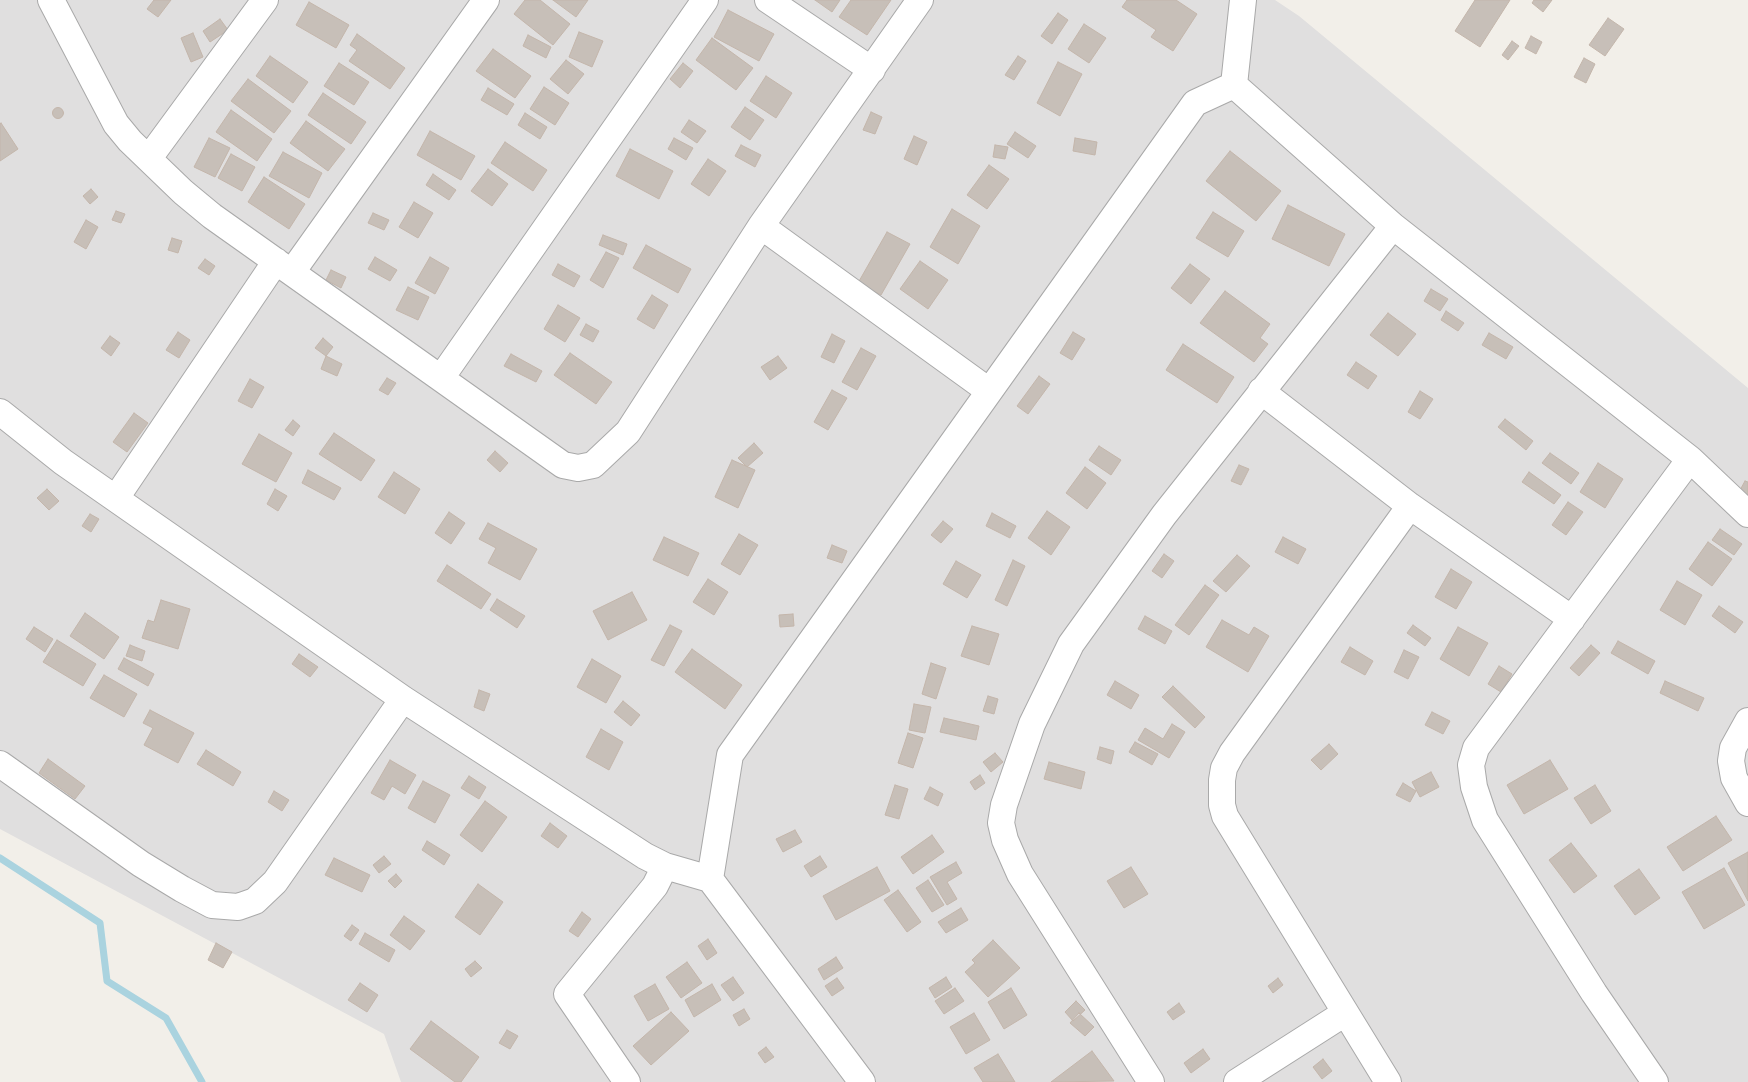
<!DOCTYPE html>
<html>
<head>
<meta charset="utf-8">
<style>
  body { margin:0 }
  canvas { display:block; background:#f2efe9 }
</style>
</head>
<body>
<canvas width="1748" height="1082"></canvas>
<script>
const context = document.querySelector('canvas').getContext('2d');
context.lineJoin = 'round';
function paint(path, color) {
  context.fillStyle = color;
  context.fill(path, 'evenodd');
}
function poly(rows) {
  const path = new Path2D();
  for (const r of rows) {
    if (r.length === 3) {
      path.moveTo(r[0] + r[2], r[1]);
      path.arc(r[0], r[1], r[2], 0, 2 * Math.PI);
      continue;
    }
    path.moveTo(r[0], r[1]);
    for (let i = 2; i < r.length; i += 2) path.lineTo(r[i], r[i + 1]);
  }
  return path;
}
function strokePath(path, color, width, dash) {
  context.strokeStyle = color;
  context.lineWidth = width;
  context.lineCap = dash ? 'butt' : 'round';
  context.setLineDash(dash || []);
  context.stroke(path);
}
paint(poly([
  [0,0,1275,0,1299,16,1748,388,1748,1082,401,1082,384,1034,0,829]
]), '#e0dfdf');
strokePath(poly([
  [0,858,100,923,107,981,166,1018,202,1082]
]), '#aad3df', 7);
const building = poly([
  [154,0,171,0,158,17,147,9,154,0],
  [525,0,540,0,570,24,553,45,514,14,525,0],
  [553,0,588,0,576,17,553,0],
  [815,0,840,0,832,12,815,0],
  [851,0,891,0,867,35,839,17,851,0],
  [1127,0,1176,0,1197,14,1173,51,1151,37,1156,30,1122,7,1127,0],
  [1475,0,1510,0,1480,47,1455,31,1475,0],
  [1534,0,1552,0,1543,12,1532,3,1534,0],
  [309,2,349,25,336,48,296,25,309,2],
  [728,10,774,34,759,61,714,37,728,10],
  [1058,13,1068,20,1052,44,1041,36,1058,13],
  [1608,18,1624,29,1605,56,1589,45,1608,18],
  [220,19,228,30,210,42,203,31,220,19],
  [1084,24,1106,38,1089,63,1068,49,1084,24],
  [579,32,603,41,592,67,569,57,579,32],
  [193,33,203,57,191,62,181,38,193,33],
  [357,34,405,68,390,89,349,61,357,50,350,45,357,34],
  [528,35,551,47,546,58,523,46,528,35],
  [1531,36,1542,42,1536,54,1525,48,1531,36],
  [712,38,753,68,736,90,696,60,712,38],
  [1512,41,1519,46,1508,60,1502,55,1512,41],
  [493,49,531,76,515,98,476,71,493,49],
  [270,56,308,82,293,103,256,76,270,56],
  [1018,56,1026,61,1014,80,1005,75,1018,56],
  [1584,58,1595,64,1586,83,1574,77,1584,58],
  [566,60,584,74,568,94,550,79,566,60],
  [1058,62,1082,74,1060,116,1037,103,1058,62],
  [339,63,369,82,354,105,324,86,339,63],
  [683,63,693,71,680,88,670,79,683,63],
  [766,76,792,93,776,118,750,101,766,76],
  [248,79,291,111,274,133,231,101,248,79],
  [544,87,569,103,555,125,530,109,544,87],
  [488,88,514,104,507,115,481,100,488,88],
  [323,93,366,122,351,144,308,115,323,93],
  [745,107,764,120,750,140,731,127,745,107],
  [58,113,5.5],
  [231,110,272,139,257,161,216,132,231,110],
  [871,112,882,117,875,134,863,130,871,112],
  [525,113,547,127,540,139,518,125,525,113],
  [689,120,706,131,697,143,681,132,689,120],
  [306,121,345,149,328,171,290,143,306,121],
  [1,123,18,149,0,161,0,124,1,123],
  [430,131,475,156,461,180,417,155,430,131],
  [1015,132,1036,146,1028,158,1007,144,1015,132],
  [914,136,927,142,917,165,904,159,914,136],
  [209,138,230,148,215,177,194,167,209,138],
  [674,138,693,148,686,160,668,149,674,138],
  [1075,138,1097,142,1095,155,1073,151,1075,138],
  [505,142,547,170,533,191,491,163,505,142],
  [741,145,761,155,755,167,735,156,741,145],
  [995,145,1008,147,1005,159,993,157,995,145],
  [630,149,673,171,659,199,616,176,630,149],
  [1230,151,1281,191,1256,221,1206,181,1230,151],
  [283,152,322,173,309,198,269,176,283,152],
  [231,154,255,167,242,191,218,178,231,154],
  [708,159,726,171,709,196,691,184,708,159],
  [989,165,1009,179,987,209,967,195,989,165],
  [488,169,508,184,492,206,471,191,488,169],
  [433,174,456,190,449,200,426,185,433,174],
  [264,177,305,204,289,229,248,202,264,177],
  [91,189,98,197,90,204,83,196,91,189],
  [414,202,433,213,418,238,399,227,414,202],
  [1288,205,1345,234,1329,266,1272,239,1288,205],
  [952,209,980,226,958,264,930,247,952,209],
  [116,211,125,214,121,223,112,220,116,211],
  [1213,212,1244,231,1228,257,1196,238,1213,212],
  [373,213,389,220,384,230,368,223,373,213],
  [86,220,98,227,86,249,74,242,86,220],
  [887,232,910,244,881,295,858,283,887,232],
  [603,235,627,244,623,255,599,245,603,235],
  [172,238,182,241,178,253,168,250,172,238],
  [646,245,691,269,678,293,633,268,646,245],
  [606,252,619,258,603,288,590,280,606,252],
  [375,257,397,270,390,281,368,269,375,257],
  [430,257,449,268,435,294,415,283,430,257],
  [205,259,215,266,209,275,198,268,205,259],
  [920,261,948,280,928,309,900,289,920,261],
  [558,264,580,276,574,287,552,275,558,264],
  [1190,264,1210,279,1191,304,1171,288,1190,264],
  [331,270,346,277,341,288,326,280,331,270],
  [408,287,429,297,418,320,396,310,408,287],
  [1431,289,1448,299,1440,311,1424,301,1431,289],
  [1225,291,1270,324,1260,338,1268,344,1254,362,1200,323,1225,291],
  [652,295,668,305,654,329,637,319,652,295],
  [558,305,580,318,565,342,544,329,558,305],
  [1446,311,1464,323,1458,331,1441,320,1446,311],
  [1388,313,1416,334,1398,356,1370,335,1388,313],
  [586,324,599,331,593,342,580,335,586,324],
  [178,332,190,340,179,358,166,350,178,332],
  [1073,332,1085,339,1072,360,1060,353,1073,332],
  [1489,333,1513,347,1506,359,1482,345,1489,333],
  [832,334,845,341,834,363,821,357,832,334],
  [110,336,120,343,111,356,101,348,110,336],
  [323,338,333,347,326,356,315,348,323,338],
  [1183,344,1234,377,1217,403,1166,370,1183,344],
  [861,348,876,356,857,390,842,382,861,348],
  [570,353,612,382,596,404,554,375,570,353],
  [511,354,542,371,536,382,504,366,511,354],
  [326,356,342,364,337,376,321,369,326,356],
  [778,356,787,368,770,380,761,367,778,356],
  [1356,362,1377,376,1368,389,1347,375,1356,362],
  [1039,376,1050,384,1028,414,1017,406,1039,376],
  [387,378,396,383,388,395,379,390,387,378],
  [250,379,264,387,252,408,238,401,250,379],
  [832,390,847,398,828,430,814,422,832,390],
  [1420,391,1433,399,1420,419,1408,412,1420,391],
  [134,413,148,423,127,452,113,442,134,413],
  [1505,419,1533,441,1526,450,1498,427,1505,419],
  [293,420,300,426,293,436,285,430,293,420],
  [334,433,375,460,361,481,319,454,334,433],
  [259,434,292,453,276,482,242,464,259,434],
  [754,443,763,453,747,467,738,458,754,443],
  [1099,446,1121,460,1111,475,1089,460,1099,446],
  [495,451,508,463,500,472,487,460,495,451],
  [1550,453,1579,473,1571,484,1542,463,1550,453],
  [732,460,755,470,738,508,715,497,732,460],
  [1598,463,1623,479,1605,508,1580,492,1598,463],
  [1239,465,1249,469,1241,485,1231,481,1239,465],
  [1085,467,1106,483,1087,509,1066,493,1085,467],
  [308,470,341,488,334,500,302,483,308,470],
  [394,472,420,489,405,514,378,497,394,472],
  [1529,472,1561,495,1554,504,1522,482,1529,472],
  [1745,481,1748,482,1748,497,1739,492,1745,481],
  [47,489,59,501,49,510,37,498,47,489],
  [275,489,287,496,278,511,267,504,275,489],
  [1568,502,1583,512,1566,535,1552,525,1568,502],
  [1047,511,1070,527,1051,555,1028,538,1047,511],
  [449,512,465,523,451,544,435,533,449,512],
  [992,513,1016,526,1010,538,986,526,992,513],
  [90,514,99,519,91,532,82,526,90,514],
  [943,521,953,529,941,543,931,535,943,521],
  [488,523,537,549,520,580,488,563,496,548,479,539,488,523],
  [1720,529,1742,544,1734,555,1712,540,1720,529],
  [739,534,758,545,740,575,721,564,739,534],
  [664,537,699,553,688,576,653,560,664,537],
  [1283,537,1306,549,1298,564,1275,552,1283,537],
  [1708,542,1732,559,1712,586,1689,569,1708,542],
  [832,545,847,551,842,563,827,558,832,545],
  [1164,554,1174,561,1162,578,1152,571,1164,554],
  [1237,555,1250,566,1226,592,1213,581,1237,555],
  [1013,560,1025,566,1007,606,995,600,1013,560],
  [956,561,981,575,967,598,943,584,956,561],
  [447,565,491,594,481,609,437,581,447,565],
  [1451,569,1472,582,1456,609,1435,597,1451,569],
  [708,579,728,592,714,615,693,602,708,579],
  [1677,581,1702,595,1685,625,1660,610,1677,581],
  [1205,585,1219,595,1189,635,1175,625,1205,585],
  [632,592,647,620,608,640,593,611,632,592],
  [497,599,525,616,517,628,490,610,497,599],
  [161,600,190,609,178,649,142,638,148,620,154,622,161,600],
  [1719,606,1743,622,1735,633,1712,616,1719,606],
  [85,613,119,637,104,659,70,636,85,613],
  [793,614,794,626,780,627,779,615,793,614],
  [1145,616,1172,631,1165,644,1138,629,1145,616],
  [1222,620,1249,635,1254,627,1269,636,1248,672,1206,647,1222,620],
  [670,625,682,631,664,666,651,660,670,625],
  [1413,625,1431,638,1425,646,1407,633,1413,625],
  [972,626,999,634,989,665,961,656,972,626],
  [34,627,53,639,45,652,26,639,34,627],
  [1458,627,1488,643,1469,676,1440,659,1458,627],
  [57,640,96,664,83,686,43,662,57,640],
  [1618,641,1655,661,1648,674,1611,653,1618,641],
  [130,645,145,651,142,661,126,656,130,645],
  [1591,645,1600,653,1579,676,1570,668,1591,645],
  [1350,647,1373,661,1365,675,1341,662,1350,647],
  [692,649,742,685,725,709,675,672,692,649],
  [1404,650,1419,657,1408,679,1394,672,1404,650],
  [299,654,318,667,310,677,292,664,299,654],
  [124,658,154,674,148,686,118,669,124,658],
  [592,659,621,676,606,703,577,687,592,659],
  [931,663,946,668,936,699,922,694,931,663],
  [1499,666,1512,674,1501,692,1488,684,1499,666],
  [104,675,137,694,124,717,90,698,104,675],
  [1115,681,1139,695,1131,709,1107,695,1115,681],
  [1665,681,1704,698,1698,711,1660,693,1665,681],
  [1173,686,1205,717,1195,728,1162,697,1173,686],
  [479,690,490,694,484,711,474,707,479,690],
  [988,696,998,699,994,714,983,711,988,696],
  [623,701,640,715,631,726,614,712,623,701],
  [914,704,931,707,925,733,909,730,914,704],
  [150,710,194,733,178,763,144,745,153,728,143,723,150,710],
  [1432,712,1450,721,1443,734,1425,725,1432,712],
  [944,718,979,726,976,740,940,732,944,718],
  [1172,724,1185,732,1169,758,1138,740,1145,728,1163,739,1172,724],
  [601,729,623,742,609,770,586,757,601,729],
  [908,733,923,738,913,768,898,763,908,733],
  [1135,742,1158,754,1152,765,1129,752,1135,742],
  [1329,744,1338,754,1321,770,1311,760,1329,744],
  [1100,747,1114,751,1111,764,1097,759,1100,747],
  [206,750,241,772,233,786,197,764,206,750],
  [995,753,1003,762,991,772,983,762,995,753],
  [48,759,85,786,75,799,39,773,48,759],
  [390,760,416,775,405,794,392,786,384,800,371,793,390,760],
  [1550,760,1568,789,1524,814,1507,785,1550,760],
  [1049,762,1085,772,1081,789,1044,779,1049,762],
  [1431,772,1439,787,1420,797,1412,782,1431,772],
  [980,775,985,783,975,790,970,782,980,775],
  [469,776,486,787,479,799,461,788,469,776],
  [423,781,450,795,435,823,408,808,423,781],
  [1403,783,1416,791,1410,802,1396,795,1403,783],
  [895,785,908,789,899,819,885,815,895,785],
  [1595,785,1611,811,1591,824,1574,798,1595,785],
  [930,787,943,794,938,806,924,799,930,787],
  [274,791,289,800,282,811,268,802,274,791],
  [485,801,507,817,482,852,460,835,485,801],
  [1716,816,1732,840,1683,871,1667,847,1716,816],
  [550,823,567,836,558,848,541,836,550,823],
  [795,830,802,842,783,852,776,839,795,830],
  [932,835,944,852,913,874,901,857,932,835],
  [427,841,450,855,444,865,422,850,427,841],
  [1571,843,1597,876,1574,893,1549,860,1571,843],
  [1748,852,1748,901,1728,863,1748,852],
  [384,856,391,864,379,873,373,865,384,856],
  [820,856,827,867,811,877,804,866,820,856],
  [334,858,370,875,362,892,325,875,334,858],
  [956,862,962,873,947,882,957,899,947,905,930,877,956,862],
  [877,867,890,891,836,920,823,896,877,867],
  [1131,867,1148,894,1124,908,1107,881,1131,867],
  [1724,868,1745,905,1704,929,1682,892,1724,868],
  [1639,869,1660,898,1635,915,1614,886,1639,869],
  [396,874,402,881,395,888,388,881,396,874],
  [928,880,944,905,932,912,916,888,928,880],
  [478,884,503,902,480,935,455,917,478,884],
  [898,890,921,922,907,932,884,900,898,890],
  [961,908,968,920,946,933,938,922,961,908],
  [582,912,591,919,578,937,569,931,582,912],
  [404,916,425,931,410,950,390,935,404,916],
  [352,925,359,930,351,941,344,936,352,925],
  [365,933,395,950,389,962,359,944,365,933],
  [708,939,717,953,707,960,698,946,708,939],
  [993,940,1020,968,988,997,965,972,975,963,972,960,993,940],
  [216,943,232,952,223,968,208,960,216,943],
  [836,957,843,968,824,980,818,969,836,957],
  [475,961,482,968,471,977,465,969,475,961],
  [687,962,702,983,681,998,666,977,687,962],
  [733,977,744,993,733,1001,721,985,733,977],
  [946,977,952,987,935,998,929,988,946,977],
  [837,978,844,988,832,996,825,986,837,978],
  [1278,978,1283,985,1273,993,1268,986,1278,978],
  [360,983,378,995,367,1012,348,1000,360,983],
  [655,984,669,1009,648,1021,634,996,655,984],
  [712,984,721,1000,694,1017,685,1000,712,984],
  [955,988,964,1001,944,1014,935,1001,955,988],
  [1011,988,1027,1015,1004,1029,988,1002,1011,988],
  [1076,1001,1085,1010,1073,1021,1065,1012,1076,1001],
  [1179,1003,1185,1012,1173,1020,1167,1012,1179,1003],
  [744,1009,750,1019,739,1026,733,1015,744,1009],
  [671,1012,689,1031,651,1065,633,1046,671,1012],
  [974,1013,990,1040,966,1054,950,1027,974,1013],
  [1079,1013,1094,1027,1085,1036,1070,1023,1079,1013],
  [431,1021,479,1057,461,1082,455,1082,410,1049,431,1021],
  [507,1030,518,1036,510,1049,499,1043,507,1030],
  [766,1047,774,1057,765,1063,758,1053,766,1047],
  [1203,1049,1210,1059,1191,1073,1184,1063,1203,1049],
  [1092,1051,1114,1081,1051,1082,1092,1051],
  [998,1054,1015,1082,983,1082,974,1068,998,1054],
  [1323,1059,1332,1071,1322,1079,1313,1067,1323,1059]
]);
paint(building, '#c7bfb8');
strokePath(building, '#c4b6ab', 1);
const minor = poly([
  [51,0,116,124,130,141,183,192,212,216,563,465,578,468,593,465,628,432,761,226,920,0],
  [768,0,872,70],
  [1243,0,1234,85,1393,226,1690,459,1748,514],
  [149,158,265,0],
  [761,226,989,391],
  [292,272,486,0],
  [441,378,705,0],
  [1261,391,1410,506,1572,619],
  [0,412,63,462,403,699,645,856,665,866,710,879],
  [116,498,276,261],
  [1748,721,1733,748,1731,761,1734,778,1748,803],
  [0,764,141,864,182,889,212,905,238,907,255,901,275,882,403,699],
  [627,1082,567,994,655,886,665,866],
  [862,1082,710,879,730,755,1195,103,1234,85],
  [1151,1082,1020,874,1005,840,1001,823,1004,805,1032,724,1071,644,1164,515,1393,226],
  [1237,1082,1345,1013],
  [1388,1082,1225,816,1222,805,1222,780,1224,768,1232,753,1410,506],
  [1655,1082,1594,993,1485,820,1474,787,1471,765,1476,748,1690,459]
]);
strokePath(minor, '#a9a9a9', 28);
strokePath(minor, '#fff', 26);
</script>
</body>
</html>
